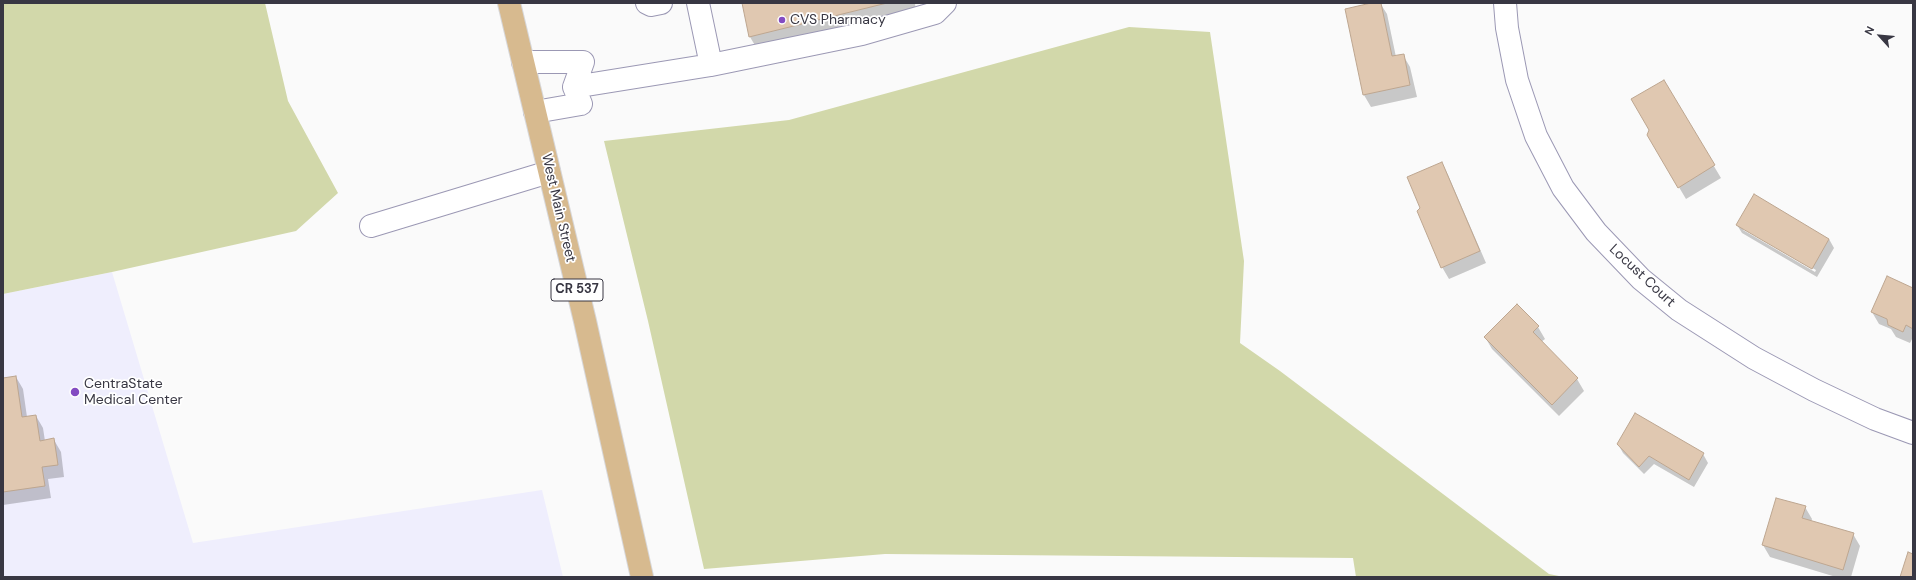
<!DOCTYPE html>
<html>
<head>
<meta charset="utf-8">
<style>
  body { margin:0 }
  #map { position:relative; width:1916px; height:580px; overflow:hidden; background:#fafafa; font-family:"DM Sans",sans-serif }
  canvas { display:block }
  .frame { position:absolute; inset:0; border:4px solid #383743; pointer-events:none }
  .north { position:absolute; left:1860px; top:16px; width:40px; height:40px; -webkit-text-stroke:3px #fff; paint-order:stroke; rotate:297deg; font-size:11px; font-weight:700; line-height:16px; text-align:center; color:#383743 }
  .north::after { content:''; display:block; margin:auto; width:14px; height:18px; background:#383743; clip-path:polygon(50% 0,100% 100%,50% 72%,0 100%) }
</style>
</head>
<body>
<div id="map">
<canvas width="1916" height="580"></canvas>
<div class="frame"></div>
<div class="north">N</div>
</div>
<script>
const context = document.querySelector('canvas').getContext('2d');
context.lineJoin = 'round';
function paint(path, color) {
  context.fillStyle = color;
  context.fill(path, 'evenodd');
}
function poly(rows) {
  const path = new Path2D();
  for (const r of rows) {
    path.moveTo(r[0], r[1]);
    for (let i = 2; i < r.length; i += 2) path.lineTo(r[i], r[i + 1]);
  }
  return path;
}
function strokePath(path, color, width, dash) {
  context.strokeStyle = color;
  context.lineWidth = width;
  context.lineCap = dash ? 'butt' : 'round';
  context.setLineDash(dash || []);
  context.stroke(path);
}
function write(font, color, halo, rows, align = 'center') {
  context.font = font + ' "DM Sans",sans-serif';
  context.lineWidth = 3.5;
  context.setLineDash([]);
  context.textBaseline = 'middle';
  context.strokeStyle = halo;
  context.fillStyle = color;
  for (const [text, x, y, turn = 0] of rows) {
    context.save();
    context.translate(x, y);
    context.rotate((+turn || 0) * Math.PI / 180);
    context.textAlign = isNaN(turn) ? turn : align;
    if (halo) context.strokeText(text, 0, 0);
    context.fillText(text, 0, 0);
    context.restore();
  }
}
paint(poly([
  [112,272,193,543,542,490,563,577,3,577,3,294]
]), '#efeefd');
paint(poly([
  [3,3,265,3,288,101,338,193,296,231,112,272,3,294],
  [1129,27,1210,32,1244,261,1240,343,1280,371,1549,574,1564,577,1356,577,1353,558,885,554,704,569,648,321,604,141,789,120]
]), '#d2d8aa');
paint(poly([
  [743,3,915,3,916,13,759,52,750,37],
  [1376,3,1380,3,1387,14,1396,57,1403,55,1410,67,1417,97,1371,107,1364,95],
  [1663,81,1721,178,1686,199,1648,135],
  [1442,163,1448,175,1486,263,1449,279,1442,267,1421,208],
  [1737,225,1829,239,1834,248,1817,277,1742,233],
  [1743,228,1816,270,1815,272,1743,230],
  [1913,289,1913,337,1910,343,1896,337,1891,329,1879,324,1872,312],
  [1538,327,1545,339,1541,342,1577,379,1584,391,1559,416,1492,349,1485,337],
  [16,377,23,389,27,417,36,416,43,428,45,441,54,440,61,452,64,477,48,479,51,498,3,505,3,379],
  [1618,444,1703,454,1708,463,1694,487,1654,464,1644,474,1623,453],
  [1805,507,1812,519,1811,522,1853,534,1860,546,1851,577,1836,577,1770,557,1763,545]
]), '#0003');
const building = poly([
  [742,3,887,3,749,37,742,3],
  [1371,3,1381,3,1392,56,1404,54,1410,85,1363,95,1345,9,1371,3],
  [1664,80,1715,165,1678,188,1647,135,1649,130,1631,99,1664,80],
  [1442,162,1480,251,1441,268,1417,211,1420,208,1407,177,1442,162],
  [1754,194,1829,239,1812,269,1736,225,1754,194],
  [1887,276,1913,288,1913,329,1906,325,1903,332,1888,325,1887,319,1871,312,1887,276],
  [1517,304,1539,326,1533,332,1578,378,1552,405,1484,337,1517,304],
  [16,376,22,417,36,415,40,441,54,438,58,465,42,467,45,486,3,492,3,378,16,376],
  [1635,413,1704,453,1689,480,1649,456,1639,467,1617,444,1635,413],
  [1776,498,1806,506,1802,518,1854,533,1843,570,1762,545,1776,498],
  [1908,552,1913,554,1913,577,1900,577,1908,552]
]);
paint(building, '#e0c8b1');
strokePath(building, '#bda690', 1);
const minor = poly([
  [647,3,651,5,661,3],
  [1505,3,1507,28,1517,80,1536,136,1563,188,1596,232,1641,279,1679,310,1754,358,1814,390,1875,419,1913,433],
  [523,62,583,62,574,87,581,104,535,112],
  [711,65,862,34,935,13,945,3],
  [574,87,711,65,698,3],
  [371,226,549,172]
]);
const major = poly([
  [509,3,585,321,642,577]
]);
strokePath(minor, '#9b98b4', 24);
strokePath(major, '#d7d7d9', 24);
strokePath(minor, '#fff', 22);
strokePath(major, '#d7ba8f', 22);
for (const [x, y, r, color] of [
  [782,20,4,"#834bc2"],
  [75,392,5,"#834bc2"]
]) {
  const dot = new Path2D();
  dot.arc(x, y, r, 0, 2 * Math.PI);
  context.fillStyle = color;
  context.fill(dot);
  strokePath(dot, '#fff', 1.5);
}
for (const [x, y, w] of [
  [577,290,52]
]) {
  const box = new Path2D();
  box.roundRect(x - w / 2, y - 11, w, 22, 3);
  context.fillStyle = '#fff';
  context.fill(box);
  strokePath(box, '#383743', 1);
}
write('bold 13px', '#383743', null, [
  ["CR 537",577,290]
]);
write('14px', '#383743', '#fff', [
  ["CVS Pharmacy",790,20],
  ["CentraState",84,384],
  ["Medical Center",84,400]
], 'left');
write('14px', '#383743', '#fff', [
  ["West Main Street",558,208,77],
  ["Locust Court",1642,276,43]
]);
</script>
</body>
</html>
